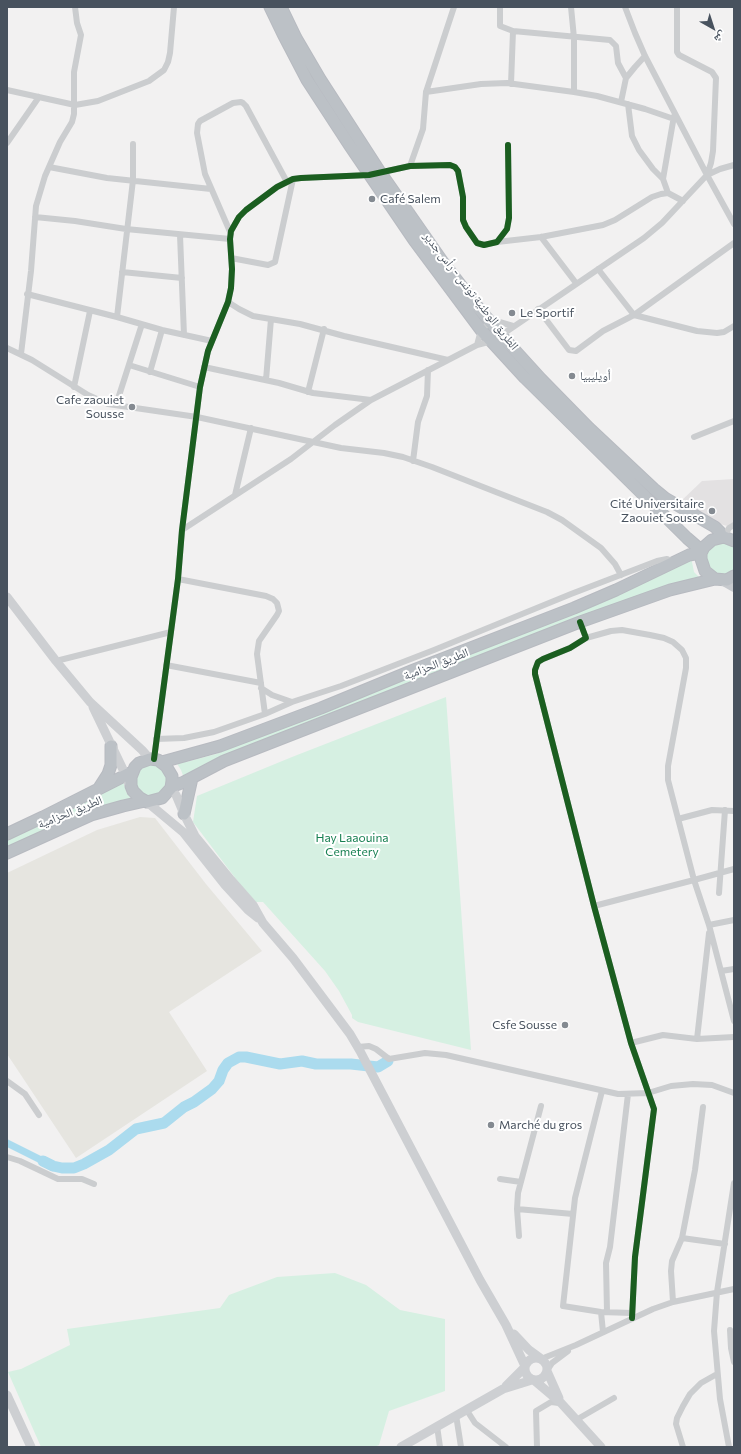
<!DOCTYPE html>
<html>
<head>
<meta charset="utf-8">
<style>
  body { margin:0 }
  #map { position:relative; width:741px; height:1454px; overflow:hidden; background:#f2f1f1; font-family:Commissioner,"Noto Naskh Arabic",sans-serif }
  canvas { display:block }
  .frame { position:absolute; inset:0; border:8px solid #48525e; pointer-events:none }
  .north { position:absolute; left:693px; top:8px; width:40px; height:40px; -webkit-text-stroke:3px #fff; paint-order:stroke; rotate:141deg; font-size:11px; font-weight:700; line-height:16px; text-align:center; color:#48525e }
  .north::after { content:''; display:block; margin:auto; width:14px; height:18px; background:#48525e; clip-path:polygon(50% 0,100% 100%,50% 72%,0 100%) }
</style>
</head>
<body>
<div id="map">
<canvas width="741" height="1454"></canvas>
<div class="frame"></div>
<div class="north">ش</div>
</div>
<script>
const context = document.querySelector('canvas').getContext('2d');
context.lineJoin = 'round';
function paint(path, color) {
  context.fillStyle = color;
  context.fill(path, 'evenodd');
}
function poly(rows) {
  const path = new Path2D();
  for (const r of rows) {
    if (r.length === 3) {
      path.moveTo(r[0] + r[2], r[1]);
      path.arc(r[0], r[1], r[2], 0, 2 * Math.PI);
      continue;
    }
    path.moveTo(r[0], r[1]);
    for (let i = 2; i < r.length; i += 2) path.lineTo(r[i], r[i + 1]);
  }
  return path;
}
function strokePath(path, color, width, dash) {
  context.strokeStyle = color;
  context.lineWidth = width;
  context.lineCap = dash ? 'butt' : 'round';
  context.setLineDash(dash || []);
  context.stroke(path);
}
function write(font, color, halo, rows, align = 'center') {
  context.font = font + ' Commissioner,"Noto Naskh Arabic",sans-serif';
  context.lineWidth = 4;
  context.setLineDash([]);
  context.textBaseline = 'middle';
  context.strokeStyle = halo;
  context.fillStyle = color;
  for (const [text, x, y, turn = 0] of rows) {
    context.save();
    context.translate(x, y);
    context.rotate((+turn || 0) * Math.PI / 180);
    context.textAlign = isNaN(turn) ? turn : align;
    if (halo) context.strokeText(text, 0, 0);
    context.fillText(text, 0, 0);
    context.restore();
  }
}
paint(poly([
  [140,817,155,818,206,884,262,951,169,1012,207,1071,76,1158,7,1054,7,873,97,830]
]), '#e6e5e0');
paint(poly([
  [734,479,734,528,703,519,679,503,702,481]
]), '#e3e1e2');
paint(poly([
  [724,542,729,543,734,547,734,570,729,573,724,575,713,572,709,568,706,558,707,553,713,545],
  [691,557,694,572,701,579,184,778,181,770,176,762,186,762,216,754,442,664],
  [446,697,471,1050,358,1022,352,1018,352,1015,339,991,325,971,263,902,256,902,242,887,193,822,197,796,292,757],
  [147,765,154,765,160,767,165,771,168,784,156,798,143,796,135,786,137,773,141,768],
  [122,779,127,793,132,800,7,848,7,836],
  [335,1273,366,1285,400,1310,445,1319,445,1391,389,1411,379,1445,374,1447,41,1447,8,1372,21,1369,70,1345,67,1329,220,1308,229,1295,277,1277]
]), '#d6f0e2');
paint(poly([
  [7,1139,53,1162,57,1162,53,1172,51,1169,7,1147]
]), '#abdbee');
strokePath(poly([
  [43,1161,53,1166,62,1168,74,1168,84,1164,109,1150,136,1129,164,1123,184,1107,194,1102,212,1089,219,1081,223,1070,228,1063,239,1057,246,1057,280,1064,302,1061,316,1064,351,1064,378,1067,388,1061]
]), '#abdbee', 11);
const highway = poly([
  [270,7,283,34,307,80,350,146,414,240,481,330,525,378,687,538,702,551],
  [281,7,296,38,320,79,380,172,442,261,476,305,501,335,541,379,589,428,654,489,665,498,715,527,720,532,722,537],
  [734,541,724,537,712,540,704,547,701,553,701,559,705,571,715,579,727,580,734,576],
  [150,759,158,760,166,766,172,776,172,781,171,788,162,798,147,802,140,798,133,791,131,786,131,777,135,767,139,763,150,759],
  [162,762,220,746,321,708,411,671,574,608,616,590,689,555,701,553],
  [171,787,184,782,224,761,580,622,670,590,715,579],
  [99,788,108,774,111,765,111,746],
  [184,814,192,778],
  [7,834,43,817,132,772],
  [7,853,91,815,123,806,145,801]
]);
strokePath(highway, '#b7bac0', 13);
strokePath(poly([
  [500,7,500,26,513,31,610,40,616,46,618,63,626,78],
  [571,7,574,38,574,92],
  [625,7,635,33,645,56,707,175,734,224],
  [677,7,677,52,679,55,712,72,716,78,713,151,711,163,707,175],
  [511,84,513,31],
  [7,90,75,105,98,101,149,81,164,70,168,62,170,53,174,7],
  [426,92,481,84,507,83,574,92,597,96,645,109,674,119],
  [621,102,626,78,635,67,645,56],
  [628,104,632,136,639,150,653,169,663,179,668,193],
  [7,143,39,97],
  [410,166,423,129,426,92,454,7],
  [49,167,107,178,211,189],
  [663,179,674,116],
  [35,217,75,221,126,229,230,239],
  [231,234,205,174,197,133,198,124,200,121,233,103,241,102,243,103,246,106,287,182],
  [180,235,184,335],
  [541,237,576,283],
  [497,242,541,237,603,225,615,220,652,197,661,194,668,193,683,201],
  [231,258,268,265,275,262,293,179],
  [598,269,634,315,697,331,717,333,724,332,734,326],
  [122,272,182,278],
  [27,294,117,317,162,330,212,341],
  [228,302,239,309,253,316,300,324,344,336,448,360],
  [538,309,569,350,576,351,603,331,634,315,734,243],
  [117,317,133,180,133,144],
  [500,336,644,238,662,223,707,175,720,169,734,165],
  [477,345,481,330,490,322,496,321,513,326],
  [7,348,32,360,88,395,108,404,197,417,341,448,384,453,403,457,432,467,547,512,562,520,601,548,615,564,621,575],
  [21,354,31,271,36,206,45,176,60,142,72,122,74,114,74,72,81,35,77,23,75,7],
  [129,365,200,387],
  [204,367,279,383,313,393,371,400],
  [150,372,162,330],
  [266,380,271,319],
  [74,387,90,311],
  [308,392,324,329],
  [116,405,142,324],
  [694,437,734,421],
  [413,461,418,422,427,396,428,370],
  [235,495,251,428],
  [182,530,291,459,335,425,371,400,477,345,492,341],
  [724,537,729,528,734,525],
  [178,579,266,596,273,599,277,603,279,611,277,615,259,641,257,654,265,714],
  [580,622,586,638,570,648,543,659,538,662,535,670,535,674,594,906,631,1043,654,1109,635,1257,632,1318],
  [586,638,611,631,622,630,650,635,664,638,673,642,682,650,686,658,686,668,668,766,668,780,694,880,709,925,734,1021],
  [56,661,171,632],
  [166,665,261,683],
  [261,688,272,695,292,702],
  [156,739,184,738,214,732,265,714,292,702,341,686,434,650,571,594,657,561,667,559,673,562],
  [154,759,178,579,182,530,200,387,208,351,228,302,231,288,232,269,230,239,231,231,239,217,246,210,277,187,293,179,301,178,369,175,410,166,450,165,455,167,458,171,463,197,463,220,466,227,477,243,484,245,497,242,507,229,509,218,508,145],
  [678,819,712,810,734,811],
  [719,893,725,810],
  [594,906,694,880,734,869],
  [709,925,734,920],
  [721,971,734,969],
  [697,1039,709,933],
  [631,1043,663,1035,697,1039,734,1037],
  [358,1047,369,1046,376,1049,389,1059,425,1053,446,1055,618,1094,648,1093,671,1086,693,1084,712,1085,734,1093],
  [7,1081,25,1094,39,1115],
  [602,1091,575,1198,563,1306,601,1312,632,1313],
  [7,1157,20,1161,58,1179,82,1179,94,1184],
  [500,1179,521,1182],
  [517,1209,573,1214],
  [519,1236,517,1209,518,1193,541,1106],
  [682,1238,695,1170,703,1107],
  [673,1302,671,1271,672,1261,682,1238,725,1244],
  [601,1312,603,1332],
  [607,1312,606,1263,610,1247,628,1094],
  [730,1330,731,1348,734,1362],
  [541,1359,576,1345,653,1309,673,1302,734,1289],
  [548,1369,552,1363,568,1351],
  [466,1409,475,1423,506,1447],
  [456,1415,461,1447],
  [576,1420,614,1398],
  [437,1426,440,1447],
  [537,1447,536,1411,551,1402,559,1403],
  [683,1447,676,1424,677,1418,683,1406,690,1394,701,1383,717,1374],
  [729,1447,720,1399,714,1331,717,1292,734,1183]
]), '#cbcdcf', 6);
strokePath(poly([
  [7,597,56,661,90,702,142,750,150,759],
  [93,707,129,782],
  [171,788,176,795,184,814,195,836,231,880,253,905,263,923,293,958,350,1034,360,1051,480,1280,506,1325,525,1366],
  [147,802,183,832,225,885,248,910,258,918],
  [514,1334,529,1350,540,1358],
  [536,1369,11],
  [547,1371,559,1398],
  [535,1381,561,1403,601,1447],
  [506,1386,525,1367],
  [7,1395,31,1447],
  [401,1447,503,1389,532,1380]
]), '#cdcfd2', 9);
strokePath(poly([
  [722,580,734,587]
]), '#c7cace', 10);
strokePath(highway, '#bcc1c6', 11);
strokePath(poly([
  [580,622,586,638,570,648,543,659,538,662,535,670,535,674,594,906,631,1043,654,1109,635,1257,632,1318],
  [154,759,178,579,182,530,200,387,208,351,228,302,231,288,232,269,230,239,231,231,239,217,246,210,277,187,293,179,301,178,369,175,410,166,450,165,455,167,458,171,463,197,463,220,466,227,477,243,484,245,497,242,507,229,509,218,508,145]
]), '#1b5e20', 6);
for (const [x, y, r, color] of [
  [372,199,4,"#848a91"],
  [512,313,4,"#848a91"],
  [572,376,4,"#848a91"],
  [132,407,4,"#848a91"],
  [712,511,4,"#848a91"],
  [565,1025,4,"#848a91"],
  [491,1125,4,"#848a91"]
]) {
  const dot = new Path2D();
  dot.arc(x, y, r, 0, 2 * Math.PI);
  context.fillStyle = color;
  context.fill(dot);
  strokePath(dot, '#fff', 1.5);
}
write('12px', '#48525e', '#fff', [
  ["Café Salem",380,199],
  ["Le Sportif",520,313],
  ["أويليبيا",580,376],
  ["Cafe zaouiet",124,400,"right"],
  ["Sousse",124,414,"right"],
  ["Cité Universitaire",704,504,"right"],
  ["Zaouiet Sousse",704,518,"right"],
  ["Csfe Sousse",557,1025,"right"],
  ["Marché du gros",499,1125]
], 'left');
write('12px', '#48525e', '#fff', [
  ["الطريق الوطنية تونس - رأس جدير",471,291,52],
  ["الطريق الحزامية",436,664,-21],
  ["الطريق الحزامية",70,812,-22]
]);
write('12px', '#188052', '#fff', [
  ["Hay Laaouina",352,838],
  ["Cemetery",352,852]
]);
</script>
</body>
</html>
